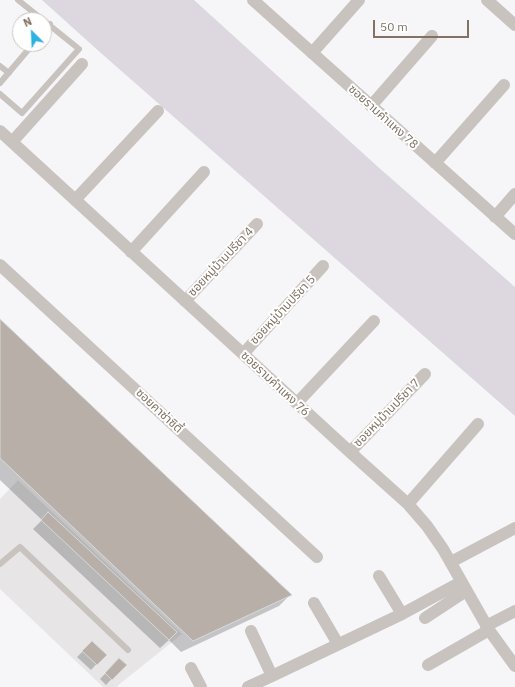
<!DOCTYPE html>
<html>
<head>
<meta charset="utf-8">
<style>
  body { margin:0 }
  #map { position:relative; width:515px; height:687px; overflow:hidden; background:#f6f6f9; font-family:"IBM Plex Sans",sans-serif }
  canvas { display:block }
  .north { position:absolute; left:12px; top:12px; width:40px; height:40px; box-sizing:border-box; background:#fff; border:1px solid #cdc7c1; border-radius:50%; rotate:336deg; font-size:11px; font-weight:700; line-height:16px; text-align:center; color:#817264 }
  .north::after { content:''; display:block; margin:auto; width:14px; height:18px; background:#2cb1e3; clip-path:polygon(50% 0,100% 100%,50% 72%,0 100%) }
  .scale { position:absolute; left:373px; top:20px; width:96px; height:18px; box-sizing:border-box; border:2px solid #817264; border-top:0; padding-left:5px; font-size:12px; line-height:14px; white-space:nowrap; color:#817264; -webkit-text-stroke:3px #fff; paint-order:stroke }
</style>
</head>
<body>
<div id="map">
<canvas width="515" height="687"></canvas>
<div class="north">N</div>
<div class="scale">50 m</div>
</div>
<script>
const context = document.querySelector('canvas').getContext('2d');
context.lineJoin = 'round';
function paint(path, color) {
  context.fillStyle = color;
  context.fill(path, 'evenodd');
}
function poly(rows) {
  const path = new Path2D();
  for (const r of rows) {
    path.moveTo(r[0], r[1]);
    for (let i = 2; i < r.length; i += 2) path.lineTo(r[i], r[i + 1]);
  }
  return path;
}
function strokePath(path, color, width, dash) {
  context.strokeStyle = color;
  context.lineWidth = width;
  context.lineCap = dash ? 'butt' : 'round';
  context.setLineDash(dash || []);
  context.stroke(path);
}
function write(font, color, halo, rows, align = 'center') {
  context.font = font + ' "IBM Plex Sans","Noto Sans Thai",sans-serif';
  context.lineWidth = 4;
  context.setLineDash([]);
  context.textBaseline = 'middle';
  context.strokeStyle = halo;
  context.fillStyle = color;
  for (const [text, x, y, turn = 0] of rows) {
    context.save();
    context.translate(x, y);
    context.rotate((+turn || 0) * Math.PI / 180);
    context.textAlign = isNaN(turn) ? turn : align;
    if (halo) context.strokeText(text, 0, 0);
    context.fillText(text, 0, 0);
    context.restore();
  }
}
paint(poly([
  [18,480,182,634,116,687,103,687,0,589,0,499]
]), '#e7e5e6');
paint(poly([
  [42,0,194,0,377,166,515,287,515,416,102,54]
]), '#ddd7e0');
paint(poly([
  [0,320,290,595,279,606,181,652,169,640,160,648,33,529,42,520,0,480],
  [92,642,105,655,91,670,77,657],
  [119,659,125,665,106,685,100,679]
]), '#0003');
const building = poly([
  [0,319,292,595,193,641,0,458,0,319],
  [48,512,177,632,169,640,41,520,48,512],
  [92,641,107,655,97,665,82,651,92,641],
  [119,658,127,665,112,680,105,673,119,658]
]);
paint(building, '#b7afa8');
strokePath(building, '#d8d8da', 1);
strokePath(poly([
  [44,31,50,24],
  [0,66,9,73],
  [0,83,33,44],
  [0,94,22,113,79,49,18,0],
  [0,564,20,547,128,650]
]), '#c8c3bf', 6);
strokePath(poly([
  [253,0,515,234],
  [487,0,515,25],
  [312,53,359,0],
  [371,106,432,36],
  [0,131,350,452,408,504,427,526,443,549,489,630,515,666],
  [12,142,82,64],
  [435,163,504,85],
  [75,200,158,111],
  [495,217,515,194],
  [131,252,204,172],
  [0,265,317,557],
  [185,301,257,224],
  [243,354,323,266],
  [297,403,374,321],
  [350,452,425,374],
  [408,504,478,424],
  [451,562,515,528],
  [379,576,402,614],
  [314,603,338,644],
  [425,618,466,591],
  [486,626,515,611],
  [251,631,272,676],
  [428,665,489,630],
  [191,668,201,687],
  [248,687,272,676,402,614,461,582]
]), '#c8c3bf', 12);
write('12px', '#817264', '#fff', [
  ["ซอยรามคำแหง 78",383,117,42],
  ["ซอยหมู่บ้านปรีชา 4",221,262,-47],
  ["ซอยหมู่บ้านปรีชา 5",283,310,-47],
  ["ซอยรามคำแหง 76",275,384,43],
  ["ซอยคาซ่าซิตี้",159,411,43],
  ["ซอยหมู่บ้านปรีชา 7",387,413,-46]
]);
</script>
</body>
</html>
